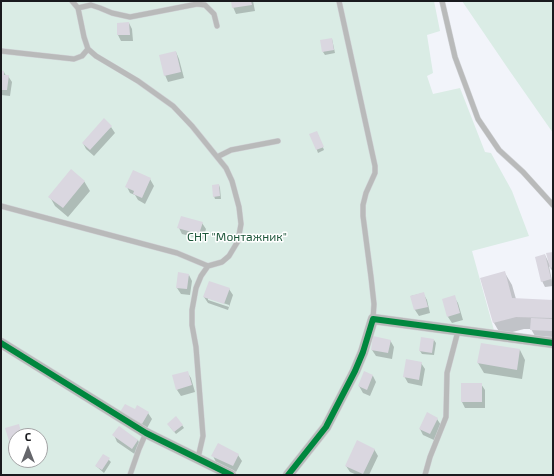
<!DOCTYPE html>
<html>
<head>
<meta charset="utf-8">
<style>
  body { margin:0 }
  #map { position:relative; width:554px; height:476px; overflow:hidden; background:#f2f4fa; font-family:"Exo 2",sans-serif }
  canvas { display:block }
  .frame { position:absolute; inset:0; border:2px solid #191a1e; pointer-events:none }
  .north { position:absolute; left:8px; top:428px; width:40px; height:40px; box-sizing:border-box; background:#fff; border:1px solid #a3a3a5; border-radius:50%; rotate:0deg; font-size:11px; font-weight:700; line-height:16px; text-align:center; color:#191a1e }
  .north::after { content:''; display:block; margin:auto; width:14px; height:18px; background:#65666b; clip-path:polygon(50% 0,100% 100%,50% 72%,0 100%) }
</style>
</head>
<body>
<div id="map">
<canvas width="554" height="476"></canvas>
<div class="frame"></div>
<div class="north">С</div>
</div>
<script>
const context = document.querySelector('canvas').getContext('2d');
context.lineJoin = 'round';
function paint(path, color) {
  context.fillStyle = color;
  context.fill(path, 'evenodd');
}
function poly(rows) {
  const path = new Path2D();
  for (const r of rows) {
    path.moveTo(r[0], r[1]);
    for (let i = 2; i < r.length; i += 2) path.lineTo(r[i], r[i + 1]);
  }
  return path;
}
function strokePath(path, color, width, dash) {
  context.strokeStyle = color;
  context.lineWidth = width;
  context.lineCap = dash ? 'butt' : 'round';
  context.setLineDash(dash || []);
  context.stroke(path);
}
function write(font, color, halo, rows, align = 'center') {
  context.font = font + ' "Exo 2",sans-serif';
  context.lineWidth = 3;
  context.setLineDash([]);
  context.textBaseline = 'middle';
  context.strokeStyle = halo;
  context.fillStyle = color;
  for (const [text, x, y, turn = 0] of rows) {
    context.save();
    context.translate(x, y);
    context.rotate((+turn || 0) * Math.PI / 180);
    context.textAlign = isNaN(turn) ? turn : align;
    if (halo) context.strokeText(text, 0, 0);
    context.fillText(text, 0, 0);
    context.restore();
  }
}
paint(poly([
  [1,1,434,1,440,31,427,35,433,73,427,76,433,94,460,88,485,152,491,153,512,191,529,236,472,251,497,341,553,348,553,475,1,475],
  [16,436,40,436,40,460,16,460],
  [462,1,553,1,553,133,509,70]
]), '#daece5');
paint(poly([
  [232,1,253,1,255,11,236,14,233,7],
  [129,23,132,29,133,41,121,41,118,35],
  [332,39,335,53,325,55,323,52],
  [176,52,179,59,184,78,168,82,165,75],
  [1,71,4,72,6,76,8,76,12,82,10,96,1,95],
  [111,127,115,133,94,156,86,149,83,143],
  [311,134,318,135,324,150,318,153],
  [150,179,154,186,145,204,138,200,135,195,130,193,127,187],
  [84,181,90,191,68,217,55,206,50,197],
  [219,185,220,188,221,199,215,199,214,196],
  [202,223,206,229,203,239,182,234,179,228],
  [553,253,553,272,549,266,553,286,545,287,542,281,545,255,549,263],
  [505,273,512,285,516,299,553,301,553,337,535,336,531,329,524,329,501,335,494,323],
  [189,275,192,281,190,295,181,294,177,288],
  [229,289,233,295,228,310,208,303,204,297],
  [208,298,229,305,229,307,208,300],
  [423,293,427,300,430,313,419,316,415,310,411,296],
  [454,297,458,303,463,320,452,323,448,317],
  [390,340,394,347,392,359,376,356,372,350],
  [434,340,436,343,434,355,422,354,420,351],
  [520,350,525,360,522,379,484,373,478,363],
  [421,363,425,369,422,386,408,383,404,376],
  [187,372,191,378,195,392,181,396,177,390],
  [365,373,373,376,376,382,370,396,363,393,359,386],
  [481,384,485,390,485,408,465,408,462,402],
  [135,411,148,413,152,419,146,430,125,418],
  [437,419,441,425,434,440,423,435,420,429],
  [18,425,23,436,16,436,16,446,14,447,10,440],
  [182,425,184,428,176,434,170,427],
  [114,435,138,440,141,447,136,455,117,442],
  [374,449,378,456,369,475,357,475,350,472,346,466],
  [104,455,111,462,104,473,96,466],
  [238,455,242,461,236,472,216,462,213,456]
]), '#0003');
paint(poly([
  [231,1,251,1,252,5,232,8],
  [129,22,130,35,117,35,117,23],
  [332,38,334,50,322,52,320,40],
  [176,51,181,72,164,76,159,55],
  [1,70,4,71,4,75,9,75,7,90,1,90],
  [104,118,112,126,90,150,82,143],
  [317,131,324,147,316,150,309,134],
  [71,169,85,181,63,208,48,197],
  [133,170,151,178,142,198,133,194,134,191,125,187],
  [219,184,220,196,213,197,212,185],
  [181,216,203,222,199,234,177,228],
  [553,252,553,267,550,268,546,253],
  [545,254,551,279,541,282,535,257],
  [505,271,512,298,553,300,553,318,516,317,493,323,480,278],
  [178,272,189,274,187,289,176,288],
  [209,281,230,288,224,304,203,297],
  [424,292,428,307,414,310,410,296],
  [455,295,460,313,447,317,442,299],
  [531,318,553,319,553,331,530,330],
  [373,336,391,340,388,353,371,350],
  [421,337,434,339,432,353,419,351],
  [481,343,520,349,517,370,477,363],
  [406,359,422,362,419,380,403,377],
  [188,371,192,385,176,390,172,375],
  [364,371,373,375,367,390,358,386],
  [461,383,482,383,482,402,461,402],
  [125,404,135,409,137,405,149,412,142,424,120,412],
  [427,412,438,418,430,434,419,429],
  [176,416,183,425,174,432,167,424],
  [19,424,22,436,16,436,16,439,9,441,5,428],
  [119,426,138,440,132,449,112,435],
  [357,440,375,449,363,474,345,466],
  [218,443,239,454,233,466,211,456],
  [103,454,110,458,102,470,95,466]
]), '#dad7e0');
const lane = poly([
  [72,1,78,8,84,37,88,49,96,56,138,81,173,106,192,126,226,168,232,181,239,207,241,224,238,241,229,256,222,262,208,266,201,276,196,288,192,310,192,325,196,347,203,436,198,458],
  [339,1,375,166,375,173,366,193,363,205,363,216,371,277,374,304,373,319],
  [442,1,455,57,478,119,499,150,523,172,553,205],
  [78,8,91,5,100,8,112,13,130,17,197,4,205,5,214,14,217,26],
  [1,51,74,59,82,56,88,49],
  [217,157,231,150,278,141],
  [1,206,177,253,208,266],
  [130,475,139,449,146,433],
  [425,475,430,457,446,417,447,373,458,331]
]);
const street = poly([
  [1,343,146,433,231,475],
  [288,475,326,427,355,371,363,352,373,319,553,343]
]);
strokePath(lane, '#d0d2d6', 6);
strokePath(street, '#d0d2d6', 11);
strokePath(lane, '#b9baba', 5);
strokePath(street, '#b9baba', 10);
strokePath(poly([
  [1,343,146,433,231,475],
  [288,475,326,427,355,371,363,352,373,319,553,343]
]), '#00873e', 6);
write('12px', '#1d563a', '#fff', [
  ["СНТ \"Монтажник\"",237,237]
]);
</script>
</body>
</html>
